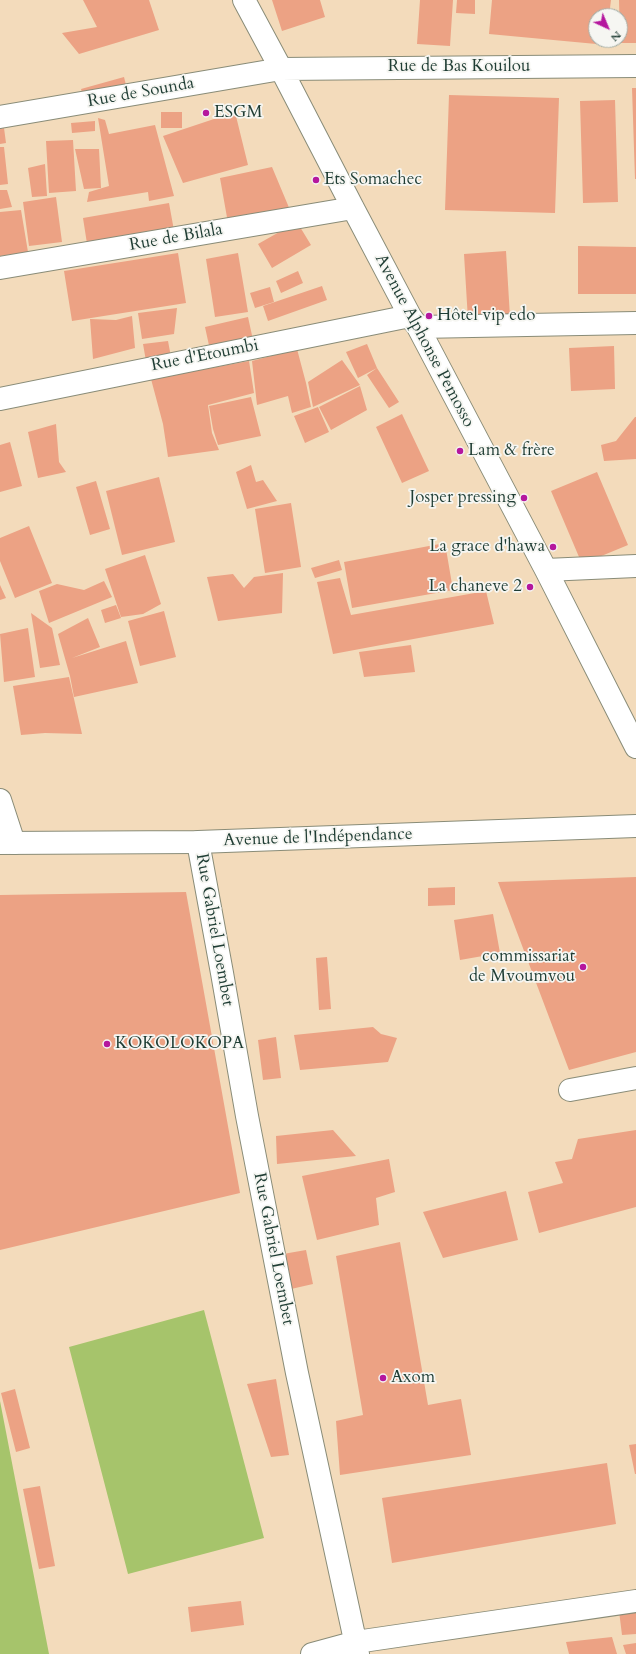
<!DOCTYPE html>
<html>
<head>
<meta charset="utf-8">
<style>
  body { margin:0 }
  #map { position:relative; width:636px; height:1654px; overflow:hidden; background:#f3dbbb; font-family:Cardo,serif }
  canvas { display:block }
  .north { position:absolute; left:588px; top:8px; width:40px; height:40px; box-sizing:border-box; background:#f6f6f2; border:1px solid #a0aca6; border-radius:50%; rotate:136deg; font-size:11px; font-weight:700; line-height:16px; text-align:center; color:#1f3d34 }
  .north::after { content:''; display:block; margin:auto; width:14px; height:18px; background:#b5179e; clip-path:polygon(50% 0,100% 100%,50% 72%,0 100%) }
</style>
</head>
<body>
<div id="map">
<canvas width="636" height="1654"></canvas>
<div class="north">N</div>
</div>
<script>
const context = document.querySelector('canvas').getContext('2d');
context.lineJoin = 'round';
function paint(path, color) {
  context.fillStyle = color;
  context.fill(path, 'evenodd');
}
function poly(rows) {
  const path = new Path2D();
  for (const r of rows) {
    path.moveTo(r[0], r[1]);
    for (let i = 2; i < r.length; i += 2) path.lineTo(r[i], r[i + 1]);
  }
  return path;
}
function strokePath(path, color, width, dash) {
  context.strokeStyle = color;
  context.lineWidth = width;
  context.lineCap = dash ? 'butt' : 'round';
  context.setLineDash(dash || []);
  context.stroke(path);
}
function write(font, color, halo, rows, align = 'center') {
  context.font = font + ' Cardo,serif';
  context.lineWidth = 3.5;
  context.setLineDash([]);
  context.textBaseline = 'middle';
  context.strokeStyle = halo;
  context.fillStyle = color;
  for (const [text, x, y, turn = 0] of rows) {
    context.save();
    context.translate(x, y);
    context.rotate((+turn || 0) * Math.PI / 180);
    context.textAlign = isNaN(turn) ? turn : align;
    if (halo) context.strokeText(text, 0, 0);
    context.fillText(text, 0, 0);
    context.restore();
  }
}
paint(poly([
  [204,1310,264,1538,128,1574,69,1347],
  [0,1401,49,1654,0,1654]
]), '#a6c46b');
paint(poly([
  [83,0,149,0,159,30,79,54,62,33,97,27],
  [272,0,320,0,325,17,282,31],
  [420,0,453,0,450,46,417,44],
  [457,0,475,0,475,14,456,13],
  [492,0,611,0,609,16,596,16,596,40,607,40,607,45,489,34],
  [619,0,636,0,636,43,618,43,618,40,620,40],
  [124,77,128,93,86,105,81,89],
  [632,88,636,88,636,179,635,179],
  [449,95,559,98,555,213,445,210],
  [615,100,618,202,583,203,580,101],
  [161,112,182,112,182,128,161,128],
  [235,112,248,165,183,183,163,136],
  [98,118,105,120,109,134,155,125,174,196,149,201,148,192,87,202,89,192,109,186],
  [95,121,95,131,72,133,71,123],
  [4,128,6,143,0,144,0,129],
  [73,140,76,191,49,193,46,141],
  [0,147,4,147,8,184,0,185],
  [75,149,99,149,101,188,84,189],
  [45,164,47,196,32,197,28,168],
  [272,167,290,210,228,223,220,178],
  [0,190,7,190,12,207,0,209],
  [56,197,62,242,29,246,23,202],
  [169,203,175,236,88,250,83,218],
  [21,210,28,252,0,256,0,212],
  [297,222,311,245,272,268,258,244],
  [578,246,636,247,636,294,578,294],
  [506,251,510,317,468,320,464,254],
  [178,253,186,303,72,321,64,271],
  [238,253,248,312,215,317,206,259],
  [298,271,303,283,281,293,276,281],
  [322,286,327,300,268,321,263,306],
  [270,287,274,302,255,308,250,293],
  [177,308,174,334,142,339,138,313],
  [132,316,135,348,93,359,90,319,116,320],
  [248,317,253,340,210,350,205,327],
  [168,341,171,357,146,361,143,344],
  [367,344,377,368,358,378,346,352],
  [614,346,615,389,571,391,569,348],
  [297,349,306,383,311,407,292,413,288,396,257,405,252,361],
  [342,360,360,385,313,407,308,382],
  [249,361,254,393,208,405,212,433,219,450,168,457,163,424,151,379],
  [377,368,399,402,389,408,367,375],
  [360,386,367,410,331,430,319,407],
  [251,397,261,436,218,445,213,429,209,406],
  [318,407,329,432,305,443,294,416],
  [402,414,429,471,402,483,376,427],
  [635,417,636,417,636,459,604,461,601,445,616,441],
  [56,424,59,462,66,472,38,478,28,432],
  [10,442,22,486,0,492,0,445],
  [251,465,256,482,263,480,277,501,247,509,236,472],
  [597,472,628,545,582,564,551,491],
  [159,477,175,542,122,555,106,491],
  [96,481,110,529,90,535,76,487],
  [291,503,301,567,265,573,255,509],
  [29,526,52,583,15,598,0,561,0,538],
  [445,543,453,590,352,608,344,562],
  [145,555,161,604,143,614,121,617,105,569],
  [339,560,342,570,315,578,311,568],
  [283,573,282,613,218,621,207,577,233,574,244,588,254,577],
  [340,578,351,615,486,591,494,624,333,654,317,582],
  [104,581,112,597,49,623,39,591,57,584,84,590],
  [0,585,6,598,0,600],
  [116,605,121,618,105,623,101,610],
  [164,611,176,657,140,666,128,621],
  [31,613,52,628,60,665,40,668],
  [88,618,100,647,72,658,126,641,138,683,74,697,70,676,58,634],
  [28,628,35,677,4,682,0,634],
  [411,645,415,672,364,677,359,652],
  [69,677,82,734,45,733,21,735,13,686],
  [636,877,636,1052,569,1070,498,882],
  [455,887,455,905,428,906,428,888],
  [186,892,240,1193,0,1250,0,895],
  [493,914,500,953,460,960,454,920],
  [327,957,331,1009,319,1010,316,958],
  [373,1027,381,1034,397,1038,388,1062,300,1070,294,1035],
  [276,1037,281,1078,263,1080,258,1040],
  [333,1130,356,1156,277,1164,276,1136],
  [636,1130,636,1207,539,1233,528,1192,563,1183,555,1162,572,1159,578,1139],
  [389,1159,395,1192,376,1198,379,1225,317,1240,302,1176],
  [506,1191,518,1240,443,1258,423,1212],
  [400,1242,428,1405,461,1399,471,1455,340,1475,336,1421,363,1415,336,1256],
  [306,1250,313,1284,291,1289,283,1254],
  [276,1379,289,1455,271,1457,247,1384],
  [15,1389,30,1448,16,1452,1,1393],
  [636,1444,636,1474,635,1474,629,1445],
  [607,1463,616,1524,392,1563,382,1498],
  [40,1486,55,1566,39,1569,23,1489],
  [241,1601,244,1625,191,1632,188,1607],
  [636,1609,636,1634,622,1635,619,1611],
  [612,1637,617,1654,569,1654,566,1642],
  [636,1643,636,1654,626,1654,623,1645]
]), '#eca284');
const minor = poly([
  [244,0,281,69,353,208,410,316,418,327,546,570,636,747],
  [0,117,281,69,636,66],
  [0,268,353,208],
  [418,327,636,323],
  [0,399,410,316],
  [546,570,636,566],
  [0,800,14,843],
  [198,842,222,973,247,1116,297,1373,358,1654],
  [570,1090,636,1078],
  [312,1654,356,1642,636,1601]
]);
const tertiary = poly([
  [0,843,198,842,636,826]
]);
strokePath(minor, '#898c78', 24);
strokePath(tertiary, '#898c78', 24);
strokePath(minor, '#fff', 22);
strokePath(tertiary, '#fff', 22);
for (const [x, y, r, color] of [
  [206,113,4,"#b5179e"],
  [316,180,4,"#b5179e"],
  [429,316,4,"#b5179e"],
  [460,451,4,"#b5179e"],
  [524,498,4,"#b5179e"],
  [553,547,4,"#b5179e"],
  [530,587,4,"#b5179e"],
  [583,967,4,"#b5179e"],
  [107,1044,4,"#b5179e"],
  [383,1378,4,"#b5179e"]
]) {
  const dot = new Path2D();
  dot.arc(x, y, r, 0, 2 * Math.PI);
  context.fillStyle = color;
  context.fill(dot);
  strokePath(dot, '#f6f6f2', 1.5);
}
write('17px', '#1f3d34', '#f6f6f2', [
  ["Rue de Bas Kouilou",459,67],
  ["Rue de Sounda",141,93,-10],
  ["Rue de Bilala",176,238,-10],
  ["Avenue Alphonse Pemosso",424,341,62],
  ["Rue d'Etoumbi",205,356,-11],
  ["Avenue de l'Indépendance",318,838,-2],
  ["Rue Gabriel Loembet",214,930,80],
  ["Rue Gabriel Loembet",273,1249,79]
]);
write('17px', '#1f3d34', '#f6f6f2', [
  ["ESGM",214,113],
  ["Ets Somachec",324,180],
  ["Hôtel vip edo",437,316],
  ["Lam & frère",468,451],
  ["Josper pressing",516,498,"right"],
  ["La grace d'hawa",545,547,"right"],
  ["La chaneve 2",522,587,"right"],
  ["commissariat",575,957,"right"],
  ["de Mvoumvou",575,977,"right"],
  ["KOKOLOKOPA",115,1044],
  ["Axom",391,1378]
], 'left');
</script>
</body>
</html>
